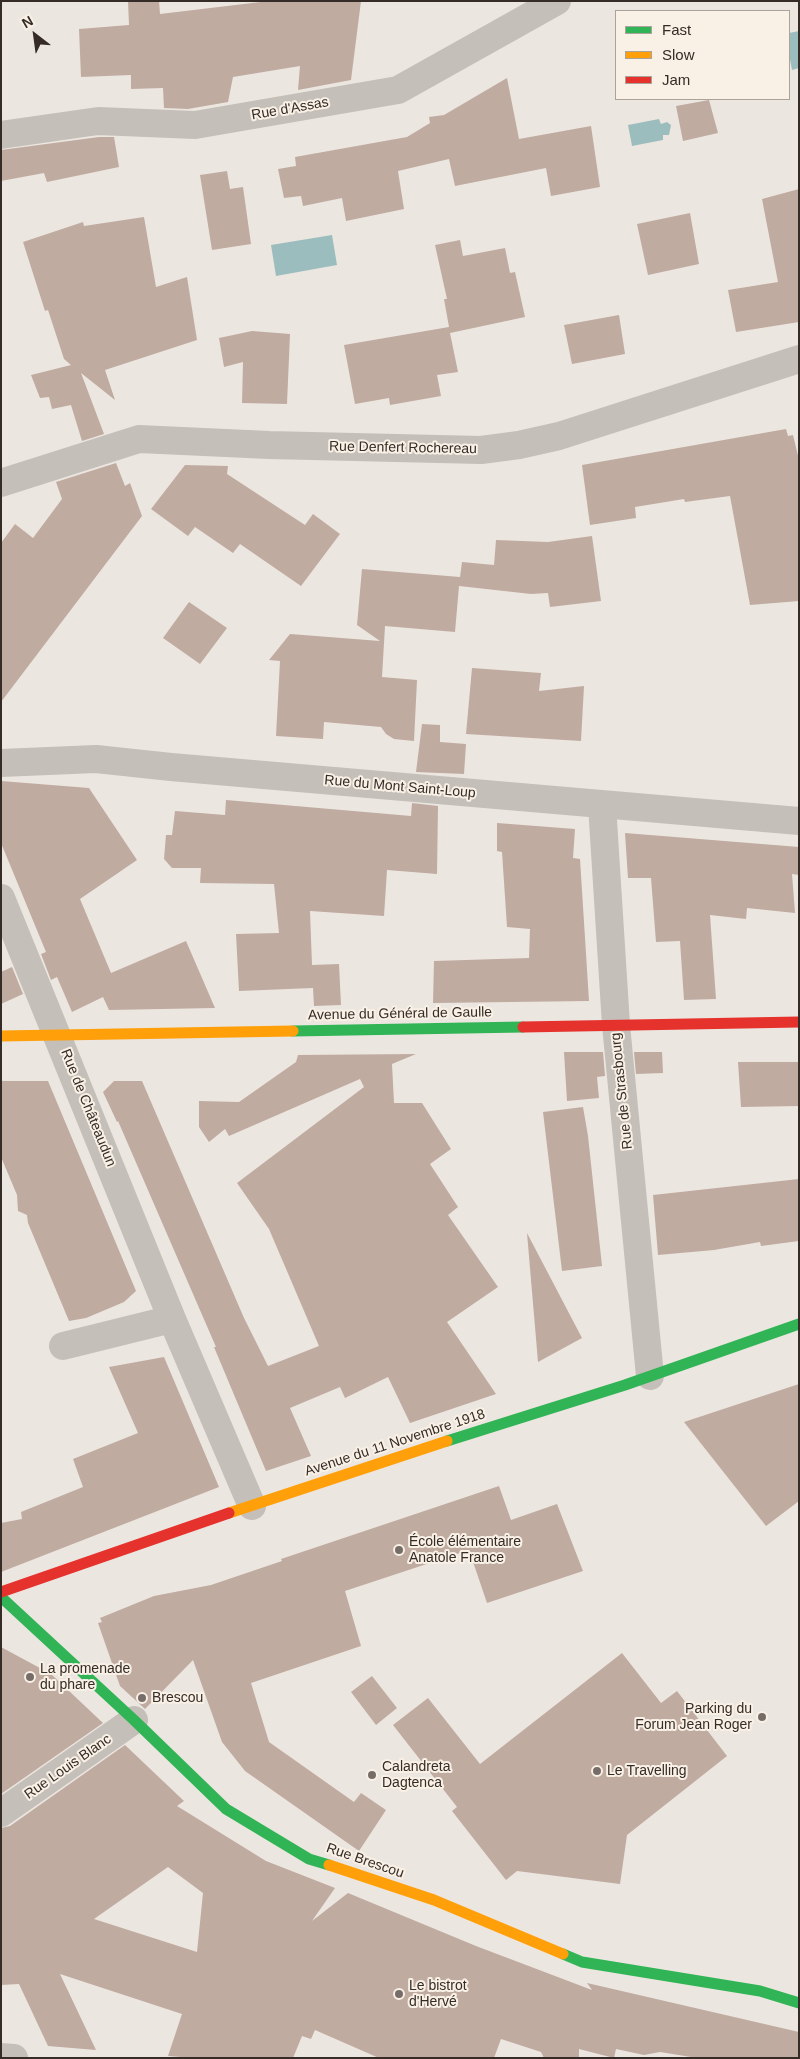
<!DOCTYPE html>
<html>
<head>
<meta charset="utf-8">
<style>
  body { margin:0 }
  #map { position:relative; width:800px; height:2059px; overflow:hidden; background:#ece6e0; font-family:Arial,sans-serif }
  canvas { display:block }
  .frame { position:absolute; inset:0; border:2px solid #362c27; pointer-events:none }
  .legend { position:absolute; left:615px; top:10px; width:175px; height:90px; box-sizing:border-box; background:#f9f1e6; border:1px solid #aba29a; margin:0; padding:6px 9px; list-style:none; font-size:15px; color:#362c27 }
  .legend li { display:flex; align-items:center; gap:10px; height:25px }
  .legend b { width:25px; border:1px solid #aba29a }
  .north { position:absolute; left:10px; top:10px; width:50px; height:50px; -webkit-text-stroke:4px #f9f1e6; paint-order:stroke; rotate:330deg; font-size:14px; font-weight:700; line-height:20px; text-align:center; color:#362c27 }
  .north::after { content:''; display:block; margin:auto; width:18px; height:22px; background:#362c27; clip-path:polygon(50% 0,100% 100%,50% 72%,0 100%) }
</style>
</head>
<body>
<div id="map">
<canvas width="800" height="2059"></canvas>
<div class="frame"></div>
<ul class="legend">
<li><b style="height:6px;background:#30b455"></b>Fast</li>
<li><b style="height:6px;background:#ff9f0a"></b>Slow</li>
<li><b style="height:6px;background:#e5322d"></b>Jam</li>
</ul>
<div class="north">N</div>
</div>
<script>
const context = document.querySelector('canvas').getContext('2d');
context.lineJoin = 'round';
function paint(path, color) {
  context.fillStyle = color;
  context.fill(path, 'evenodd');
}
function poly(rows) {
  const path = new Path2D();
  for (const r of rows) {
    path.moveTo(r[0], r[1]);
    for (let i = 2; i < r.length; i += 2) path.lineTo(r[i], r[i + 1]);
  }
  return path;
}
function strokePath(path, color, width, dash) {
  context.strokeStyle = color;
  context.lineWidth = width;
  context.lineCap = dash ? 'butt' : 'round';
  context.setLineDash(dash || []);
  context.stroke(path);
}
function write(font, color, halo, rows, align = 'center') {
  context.font = font + ' Arial,sans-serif';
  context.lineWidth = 4;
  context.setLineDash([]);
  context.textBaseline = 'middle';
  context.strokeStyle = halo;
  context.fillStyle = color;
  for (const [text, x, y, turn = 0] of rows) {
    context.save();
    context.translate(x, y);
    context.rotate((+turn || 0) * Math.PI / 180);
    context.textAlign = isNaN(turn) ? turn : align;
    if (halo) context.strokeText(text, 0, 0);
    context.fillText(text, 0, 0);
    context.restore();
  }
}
paint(poly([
  [799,31,799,68,792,70,789,54,789,33],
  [659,119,661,124,667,122,671,125,669,135,663,135,663,140,632,146,628,125],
  [332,235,337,265,276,276,271,245]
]), '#9cbdbe');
paint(poly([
  [128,1,159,1,160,14,269,1,361,1,351,80,298,90,300,66,233,77,228,102,188,109,164,108,163,88,131,89,131,75,81,77,79,29,129,25],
  [507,78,519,139,591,126,600,187,551,196,546,168,455,186,449,159,398,171,404,209,346,221,342,198,303,206,301,196,284,198,278,169,296,166,295,157,407,137,430,123,429,117,444,115],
  [709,100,718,133,683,141,676,106],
  [99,137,114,137,119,167,47,182,44,173,1,181,1,150],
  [227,171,230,189,243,187,251,244,212,250,200,175],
  [799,189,799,322,736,332,728,290,778,282,762,199],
  [690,213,699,264,648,275,637,224],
  [144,217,156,287,187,277,197,340,105,370,115,400,81,373,104,434,82,441,71,405,52,409,49,397,40,398,31,375,71,365,64,359,48,310,45,311,23,242,83,222,84,226],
  [460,240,463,256,505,248,510,273,515,272,525,317,450,333,458,372,437,375,441,396,390,405,389,398,355,404,344,345,449,327,444,299,447,299,435,245],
  [619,315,625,354,572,364,564,325],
  [252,331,290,334,287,404,242,403,243,362,224,367,219,338],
  [786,429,788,436,793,435,799,460,799,601,750,605,730,496,685,502,684,499,635,507,636,518,590,525,582,465],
  [116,463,125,486,130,483,142,516,1,702,1,543,15,524,33,538,62,499,56,482],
  [185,465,228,466,227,474,305,525,313,514,340,534,301,586,240,544,233,553,195,527,188,536,151,509],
  [592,536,601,601,550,607,548,593,531,594,459,586,455,632,385,626,382,677,417,680,414,741,394,739,386,734,381,727,324,722,323,739,276,736,280,661,269,660,290,634,380,641,357,625,362,569,460,577,462,562,494,565,496,540,548,542],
  [189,602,227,628,200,664,163,638],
  [472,668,541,673,539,691,584,686,581,741,466,734],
  [422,724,440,725,440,742,466,744,464,774,416,772],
  [1,781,89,788,137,860,80,899,111,973,186,941,215,1008,109,1010,103,997,72,1012,57,977,51,980,41,954,46,952,1,843],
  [226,800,411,816,412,803,438,806,437,874,387,870,384,916,310,911,312,965,339,964,341,1005,314,1006,313,988,239,991,236,934,279,933,274,884,200,883,201,868,172,868,164,859,166,835,172,835,175,811,225,815],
  [497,823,575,829,573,858,580,859,589,1001,433,1003,434,961,529,958,530,929,507,927,502,852,497,851],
  [625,833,799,847,799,875,792,874,795,913,747,908,746,919,710,915,716,999,684,1000,680,941,656,942,651,878,628,878],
  [12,967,23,994,1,1004,1,972],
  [564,1052,603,1052,605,1076,597,1077,599,1098,567,1101],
  [634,1052,662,1052,663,1073,636,1074],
  [416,1054,392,1064,394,1103,422,1103,451,1149,430,1164,458,1207,448,1215,498,1287,447,1322,496,1394,410,1423,388,1377,345,1398,340,1387,290,1408,311,1456,266,1471,214,1347,216,1347,118,1121,117,1122,103,1092,114,1081,142,1081,244,1318,268,1366,319,1346,269,1229,237,1183,364,1087,360,1079,229,1136,225,1129,209,1142,199,1127,199,1101,239,1102,296,1062,298,1055],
  [738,1062,799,1062,799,1106,741,1107],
  [1,1081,48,1081,136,1291,124,1302,86,1318,69,1321,28,1223,27,1215,18,1211,17,1195,1,1157],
  [583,1107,588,1136,602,1266,562,1271,543,1112],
  [799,1179,799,1241,761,1246,760,1242,714,1250,658,1255,653,1195],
  [527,1233,582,1338,538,1362],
  [164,1357,219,1487,1,1572,1,1523,22,1519,21,1512,83,1487,73,1459,138,1433,109,1367],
  [799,1384,799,1501,766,1526,684,1422],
  [499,1486,511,1520,557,1504,583,1571,487,1603,469,1550,345,1591,361,1646,251,1683,269,1742,354,1802,361,1793,386,1810,359,1851,245,1771,222,1742,193,1660,145,1709,120,1686,98,1623,102,1622,100,1618,154,1596,211,1585,282,1561,281,1559],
  [1,1647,51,1674,103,1723,1,1794],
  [622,1653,661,1703,677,1691,727,1756,627,1835,620,1884,517,1871,506,1880,452,1811,457,1807,393,1725,428,1698,480,1764],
  [372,1676,397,1708,376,1725,351,1692],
  [125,1745,184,1801,177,1806,266,1861,335,1888,312,1921,348,1893,476,1946,592,1990,587,1983,799,2032,799,2058,697,2058,660,2052,644,2055,616,2049,614,2058,579,2049,579,2058,544,2058,541,2052,501,2039,494,2058,379,2058,315,2030,311,2039,302,2036,293,2058,194,2058,168,2056,182,2014,60,1974,96,2050,48,2046,19,1984,1,1985,1,1828,10,1826],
  [168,1867,203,1893,197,1952,94,1919]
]), '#c0aba1');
strokePath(poly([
  [1,135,98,121,195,125,398,90,557,1],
  [1,483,139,439,269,445,481,450,519,445,559,436,799,359],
  [1,763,96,759,171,767,799,821],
  [602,805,616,1025,650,1376],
  [1,898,172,1319,252,1506],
  [63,1346,172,1319],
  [1,1813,134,1720],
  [1,2057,14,2058]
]), '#c5bfb9', 28);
strokePath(poly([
  [293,1031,523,1027],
  [447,1441,625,1385,799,1324],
  [1,1597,134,1720,226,1809,309,1859,329,1865],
  [563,1954,582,1962,760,1991,799,2003]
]), '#30b455', 11);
strokePath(poly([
  [1,1036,293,1031],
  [229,1513,447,1441],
  [329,1865,434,1900,563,1954]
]), '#ff9f0a', 11);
strokePath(poly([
  [523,1027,799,1022],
  [1,1592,229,1513]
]), '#e5322d', 11);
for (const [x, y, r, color] of [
  [399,1550,5,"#766d68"],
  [30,1677,5,"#766d68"],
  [142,1698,5,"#766d68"],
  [762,1717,5,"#766d68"],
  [597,1771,5,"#766d68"],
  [372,1775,5,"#766d68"],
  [399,1994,5,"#766d68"]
]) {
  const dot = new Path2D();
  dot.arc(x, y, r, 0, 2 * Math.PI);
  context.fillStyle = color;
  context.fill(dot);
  strokePath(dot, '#f9f1e6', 2);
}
write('14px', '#362c27', '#f9f1e6', [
  ["Rue d'Assas",290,109,-10],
  ["Rue Denfert Rochereau",403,448,1],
  ["Rue du Mont Saint-Loup",400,787,5],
  ["Avenue du Général de Gaulle",400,1014,-1],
  ["Rue de Strasbourg",622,1091,-96],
  ["Rue de Châteaudun",88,1108,68],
  ["Avenue du 11 Novembre 1918",395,1443,-18],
  ["Rue Louis Blanc",68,1767,-35],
  ["Rue Brescou",365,1861,19]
]);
write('14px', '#362c27', '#f9f1e6', [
  ["École élémentaire",409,1542],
  ["Anatole France",409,1558],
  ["La promenade",40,1669],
  ["du phare",40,1685],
  ["Brescou",152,1698],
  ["Parking du",752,1709,"right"],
  ["Forum Jean Roger",752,1725,"right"],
  ["Calandreta",382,1767],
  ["Dagtenca",382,1783],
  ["Le Travelling",607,1771],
  ["Le bistrot",409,1986],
  ["d'Hervé",409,2002]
], 'left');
</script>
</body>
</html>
